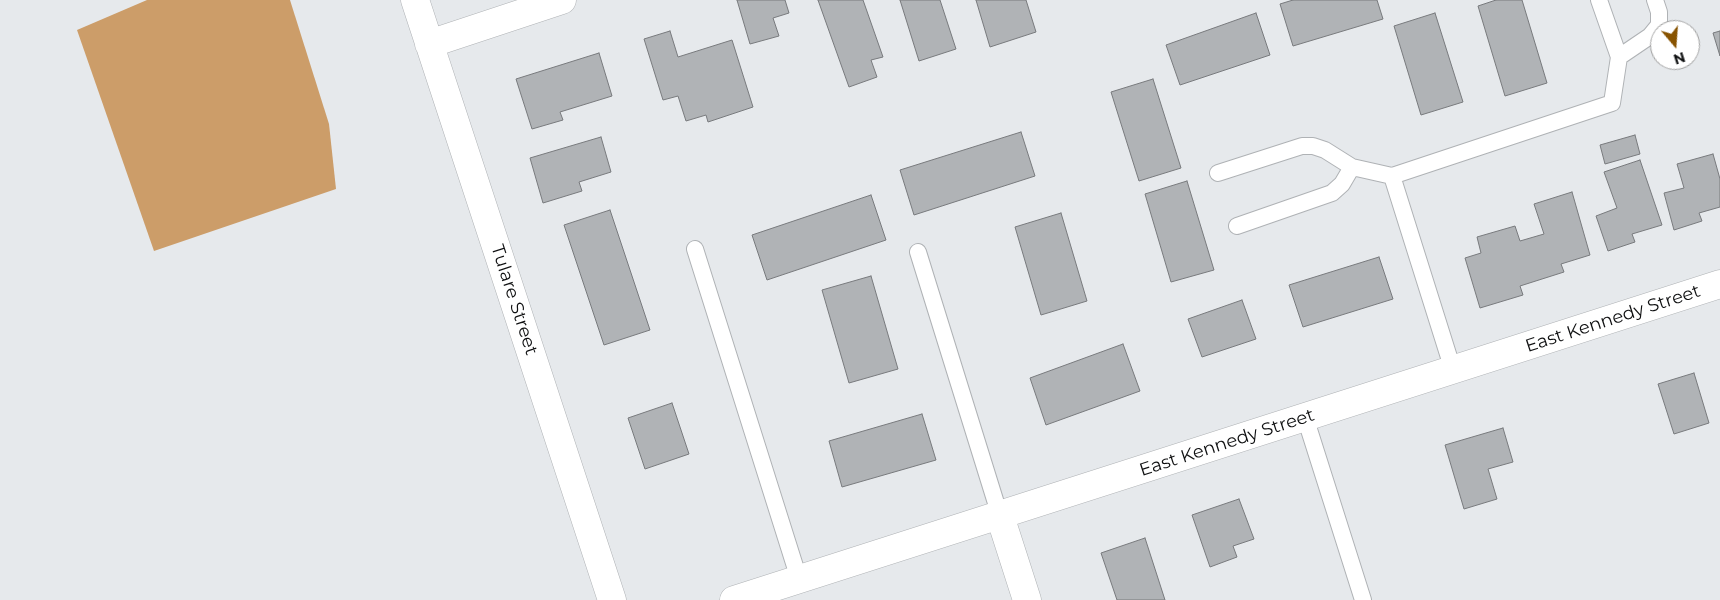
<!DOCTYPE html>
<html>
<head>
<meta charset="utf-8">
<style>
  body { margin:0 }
  #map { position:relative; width:1720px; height:600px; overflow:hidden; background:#e6e9ec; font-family:Montserrat,sans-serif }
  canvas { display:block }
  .north { position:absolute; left:1650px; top:20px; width:50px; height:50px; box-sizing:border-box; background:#fff; border:1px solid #9f9f9f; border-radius:50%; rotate:162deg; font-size:14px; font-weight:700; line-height:20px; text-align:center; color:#0e0f10 }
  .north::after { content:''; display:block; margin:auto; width:18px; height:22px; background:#885300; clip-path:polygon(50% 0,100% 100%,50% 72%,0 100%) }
</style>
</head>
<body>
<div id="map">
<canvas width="1720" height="600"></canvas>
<div class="north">N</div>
</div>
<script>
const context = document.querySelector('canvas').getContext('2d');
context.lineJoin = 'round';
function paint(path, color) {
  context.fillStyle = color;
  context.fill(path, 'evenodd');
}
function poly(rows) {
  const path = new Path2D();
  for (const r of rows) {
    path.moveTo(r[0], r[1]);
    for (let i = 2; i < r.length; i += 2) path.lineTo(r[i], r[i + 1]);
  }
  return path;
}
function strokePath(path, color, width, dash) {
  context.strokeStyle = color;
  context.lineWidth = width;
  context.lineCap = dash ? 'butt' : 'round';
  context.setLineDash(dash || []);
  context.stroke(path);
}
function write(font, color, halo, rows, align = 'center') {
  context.font = font + ' Montserrat,sans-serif';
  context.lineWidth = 4.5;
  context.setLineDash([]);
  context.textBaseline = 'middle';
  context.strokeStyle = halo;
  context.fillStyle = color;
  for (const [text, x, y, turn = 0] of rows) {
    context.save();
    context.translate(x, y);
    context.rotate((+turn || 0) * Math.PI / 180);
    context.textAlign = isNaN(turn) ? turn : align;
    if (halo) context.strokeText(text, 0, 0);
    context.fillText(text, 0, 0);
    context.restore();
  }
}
paint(poly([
  [147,0,290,0,329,124,336,189,154,251,77,30]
]), '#cc9d69');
const building = poly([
  [737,0,785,0,789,13,773,18,779,36,750,44,737,0],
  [818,0,863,0,883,57,871,60,877,77,849,87,818,0],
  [900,0,940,0,956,49,919,61,900,0],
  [976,0,1026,0,1036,32,990,47,976,0],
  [1293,0,1377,0,1383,19,1293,46,1280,4,1293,0],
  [1496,0,1522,0,1547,83,1505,96,1478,6,1496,0],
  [1256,13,1270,55,1180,85,1166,45,1256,13],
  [1435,13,1463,102,1421,115,1394,26,1435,13],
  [670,31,678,57,732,40,753,107,708,122,706,115,686,121,678,96,663,100,644,39,670,31],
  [1720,31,1720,56,1713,33,1720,31],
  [599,53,612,96,560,112,563,120,532,129,516,79,599,53],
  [1153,79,1181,168,1139,181,1111,92,1153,79],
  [1021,132,1035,176,914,215,900,170,1021,132],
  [1635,135,1640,154,1605,164,1600,145,1635,135],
  [601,137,611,172,579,182,582,191,543,203,530,158,601,137],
  [1713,154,1720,179,1720,207,1699,213,1702,221,1674,230,1664,193,1684,188,1677,164,1713,154],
  [1640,160,1662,225,1632,234,1635,242,1608,251,1596,216,1617,208,1604,172,1640,160],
  [1187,181,1214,270,1171,282,1145,194,1187,181],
  [1572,192,1590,255,1561,264,1564,272,1520,286,1523,295,1480,308,1465,258,1481,253,1477,237,1515,226,1520,241,1544,234,1534,204,1572,192],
  [871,195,886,240,767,280,752,235,871,195],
  [610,210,650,330,604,345,564,225,610,210],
  [1061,213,1087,301,1041,315,1015,227,1061,213],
  [1379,257,1393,299,1303,327,1289,285,1379,257],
  [871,276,898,369,849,383,822,290,871,276],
  [1242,300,1256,339,1202,357,1188,319,1242,300],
  [1123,344,1140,391,1046,425,1030,378,1123,344],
  [1694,373,1709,423,1674,434,1658,384,1694,373],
  [672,403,689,454,645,469,628,418,672,403],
  [922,414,936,460,842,487,829,441,922,414],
  [1503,428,1513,462,1488,469,1497,499,1464,509,1445,445,1503,428],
  [1239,499,1254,539,1233,546,1237,557,1210,567,1192,515,1239,499],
  [1145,538,1165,600,1117,600,1101,553,1145,538]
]);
paint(building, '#b0b3b6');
strokePath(building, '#787a7d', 1);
const service = poly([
  [1599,0,1619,57],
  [1218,173,1302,146,1313,146,1325,150,1352,167,1392,176],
  [1237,226,1332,193,1342,184,1352,167],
  [695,249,799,579],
  [918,252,1000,516],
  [1453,370,1392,176,1612,103,1619,57,1650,36,1659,25,1659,12,1655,0],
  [1305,417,1363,600]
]);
const minor = poly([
  [415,0,612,600],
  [429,44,562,0],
  [1000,516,1027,600]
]);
const tertiary = poly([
  [734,600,1720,284]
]);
strokePath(service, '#afb2b5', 18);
strokePath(minor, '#afb2b5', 29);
strokePath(tertiary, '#afb2b5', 29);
strokePath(service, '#fff', 16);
strokePath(minor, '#fff', 28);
strokePath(tertiary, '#fff', 28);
write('18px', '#0e0f10', '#fff', [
  ["Tulare Street",514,300,72],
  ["East Kennedy Street",1613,319,-18],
  ["East Kennedy Street",1227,443,-18]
]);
</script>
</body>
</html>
